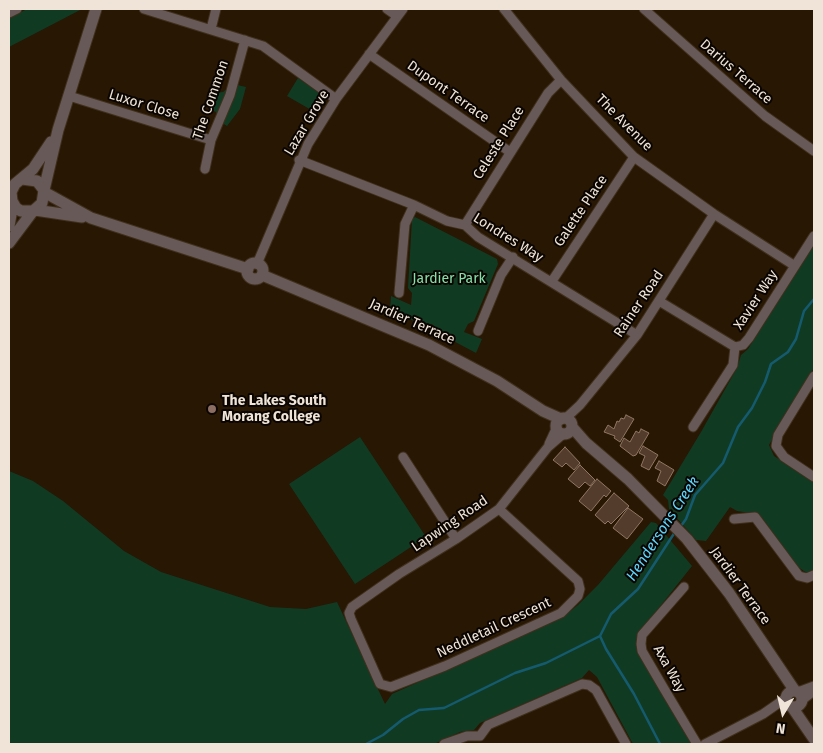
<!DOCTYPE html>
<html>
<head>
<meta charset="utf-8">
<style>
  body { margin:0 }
  #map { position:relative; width:823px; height:753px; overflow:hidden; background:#271703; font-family:"Fira Sans",sans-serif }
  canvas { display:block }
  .frame { position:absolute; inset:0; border:10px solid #efe4d7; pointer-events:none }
  .north { position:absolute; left:758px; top:688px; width:50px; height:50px; -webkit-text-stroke:4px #0b0501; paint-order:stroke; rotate:189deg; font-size:14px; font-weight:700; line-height:20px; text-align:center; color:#efe4d7 }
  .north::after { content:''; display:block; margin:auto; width:18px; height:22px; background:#efe4d7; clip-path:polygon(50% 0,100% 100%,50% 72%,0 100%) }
</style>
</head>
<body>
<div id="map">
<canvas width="823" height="753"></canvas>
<div class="frame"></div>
<div class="north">N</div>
</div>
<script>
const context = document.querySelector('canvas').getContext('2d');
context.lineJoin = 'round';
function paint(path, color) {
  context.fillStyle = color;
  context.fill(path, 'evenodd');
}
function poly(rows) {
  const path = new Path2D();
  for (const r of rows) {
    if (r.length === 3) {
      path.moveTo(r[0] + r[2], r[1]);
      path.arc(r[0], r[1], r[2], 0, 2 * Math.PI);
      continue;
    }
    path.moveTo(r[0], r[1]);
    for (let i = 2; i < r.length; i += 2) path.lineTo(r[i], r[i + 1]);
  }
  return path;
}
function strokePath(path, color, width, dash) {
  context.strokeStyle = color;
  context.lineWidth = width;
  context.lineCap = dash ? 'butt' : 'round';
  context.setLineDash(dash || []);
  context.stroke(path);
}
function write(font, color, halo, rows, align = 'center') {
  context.font = font + ' "Fira Sans",sans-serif';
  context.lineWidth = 4;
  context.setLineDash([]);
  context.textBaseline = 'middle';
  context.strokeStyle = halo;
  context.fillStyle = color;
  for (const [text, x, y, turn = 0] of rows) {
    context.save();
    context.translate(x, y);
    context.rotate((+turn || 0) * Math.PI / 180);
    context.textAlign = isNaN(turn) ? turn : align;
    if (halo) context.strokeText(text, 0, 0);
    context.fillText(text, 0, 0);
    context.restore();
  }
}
paint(poly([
  [27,9,82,9,9,47,9,18],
  [298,78,318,92,319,100,313,111,287,96],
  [233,84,246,87,240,109,227,126,219,121,216,112,210,109,216,93,223,92],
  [415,217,497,259,498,264,474,321,468,324,464,332,482,339,476,353,444,336,432,324,426,326,390,311,391,296,411,305,412,293,408,288,412,219],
  [814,244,814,368,769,445,774,456,814,482,814,571,807,573,798,567,763,519,757,514,737,511,730,507,706,541,696,540,669,509,668,500,663,495,701,432,737,368,741,355,748,349],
  [360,437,426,537,355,584,289,484],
  [9,471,33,481,63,501,124,551,161,572,270,607,306,609,337,602,385,704,392,694,563,617,578,605,598,585,651,522,656,523,692,566,639,633,636,643,692,744,633,744,597,677,589,670,582,678,480,723,474,730,460,732,434,744,9,744]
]), '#113a23');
strokePath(poly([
  [681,526,686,519,695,495,723,463,738,427,752,408,765,382,771,364,788,352,796,339,804,311,814,299],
  [366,744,383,735,403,719,419,710,444,708,515,673,546,663,600,636],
  [660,744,634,694,606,649,600,636,611,614,638,589,675,532]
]), '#155b70', 2.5);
const building = poly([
  [626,415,634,419,620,442,614,438,615,436,604,432,608,425,614,429,617,421,619,422,621,418,624,419,626,415],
  [641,429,649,433,636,455,633,456,620,446,624,438,630,442,636,431,639,433,641,429],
  [643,446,658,455,649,470,641,466,645,456,639,453,643,446],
  [565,447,580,463,574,470,566,463,562,467,553,460,565,447],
  [659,461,674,470,665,486,657,481,661,471,655,468,659,461],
  [580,465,595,480,590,486,585,482,579,488,568,479,580,465],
  [597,479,611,491,606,497,604,495,591,511,579,501,597,479],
  [614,493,629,506,611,524,608,521,605,524,595,515,614,493],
  [628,508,643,519,627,539,613,528,628,508]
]);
paint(building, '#533c2b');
strokePath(building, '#907664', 1);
const minor = poly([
  [144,9,263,46,336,99],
  [387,9,397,16],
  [504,9,561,80,634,157,714,214,795,266],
  [644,9,765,116,814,151],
  [9,13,17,9],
  [211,29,216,9],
  [369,54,510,152],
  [69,96,211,140],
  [299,160,414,205,447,221,465,225,478,237,637,335],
  [205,169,211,140,230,95,245,40],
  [465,225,548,93,561,80],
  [257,264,308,144,336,99,403,9],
  [552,281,634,157],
  [399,293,405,224,414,205],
  [659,301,735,347],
  [478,331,501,275,513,257],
  [814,376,778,435,776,446,784,457,814,477],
  [566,418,580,405,637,335,714,214],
  [693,427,733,365,735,347,743,345,749,338,814,236],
  [549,444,556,429],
  [403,457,456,539],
  [499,509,578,581,580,589,578,596,561,613,445,666,391,687,380,684,351,619,349,613,352,607,399,574,456,539,499,509,548,447,563,434],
  [734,519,755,517,799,576,807,578,814,575],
  [684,587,642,635,641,644,642,651,663,687,697,744],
  [798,692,814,686],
  [802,700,814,691],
  [444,744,467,736,480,736,488,725,582,684,589,685,596,690,626,744],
  [705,744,763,714,786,698]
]);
const tertiary = poly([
  [22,179,37,181,44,190,42,203,33,211,21,211,16,208,12,201,11,192,15,184,33,169,51,142],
  [44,190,58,130,96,9],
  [44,192,91,218,248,269],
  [35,210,82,217],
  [9,226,13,203],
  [9,243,33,211],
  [255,271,8],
  [262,275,429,345,497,381,543,411,561,419],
  [564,426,8],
  [572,427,586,443,628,479,687,539,729,593,795,691],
  [794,699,8],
  [792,707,814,739]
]);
strokePath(minor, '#3f301c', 11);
strokePath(tertiary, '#3f301c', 13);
strokePath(minor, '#685959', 9);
strokePath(tertiary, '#685959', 11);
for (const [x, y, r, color] of [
  [212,409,5,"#8d6e63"]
]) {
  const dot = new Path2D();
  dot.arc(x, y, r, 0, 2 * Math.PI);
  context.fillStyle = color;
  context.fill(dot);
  strokePath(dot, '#0b0501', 2);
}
write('14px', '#efe4d7', '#0b0501', [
  ["Darius Terrace",736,72,41],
  ["Dupont Terrace",448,92,35],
  ["The Common",211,100,-71],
  ["Luxor Close",144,105,17],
  ["Lazar Grove",307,123,-59],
  ["The Avenue",624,123,45],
  ["Celeste Place",499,143,-58],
  ["Galette Place",581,211,-56],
  ["Londres Way",508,238,32],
  ["Xavier Way",756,300,-57],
  ["Rainer Road",639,304,-56],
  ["Jardier Terrace",412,322,24],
  ["Lapwing Road",450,524,-34],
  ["Jardier Terrace",740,586,54],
  ["Neddletail Crescent",494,628,-25],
  ["Axa Way",669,669,61]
]);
write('14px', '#84e2a9', '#0b0501', [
  ["Jardier Park",449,279]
]);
write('bold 14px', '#efe4d7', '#0b0501', [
  ["The Lakes South",222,401],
  ["Morang College",222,417]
], 'left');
write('italic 15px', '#5bd6fe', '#0b0501', [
  ["Hendersons Creek",663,529,-57]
]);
</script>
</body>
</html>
